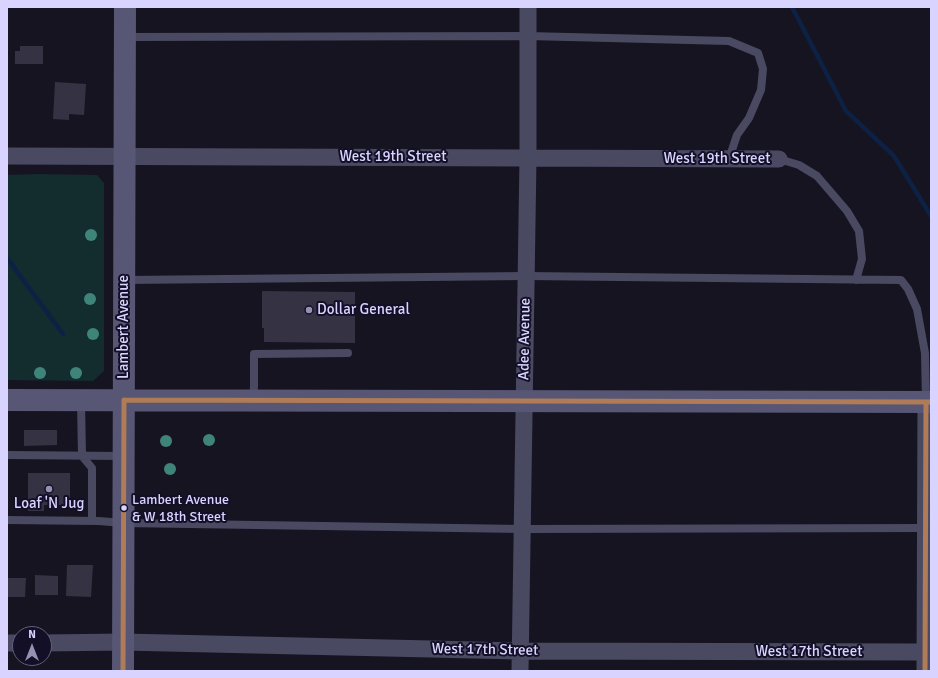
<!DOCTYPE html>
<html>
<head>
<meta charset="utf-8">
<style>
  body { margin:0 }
  #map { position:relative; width:938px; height:678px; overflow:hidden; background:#161421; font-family:Signika,sans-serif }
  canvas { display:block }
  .frame { position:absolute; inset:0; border:8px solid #d9d4ff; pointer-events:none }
  .north { position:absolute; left:12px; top:626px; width:40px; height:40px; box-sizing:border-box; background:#130f26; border:1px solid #625e7d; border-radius:50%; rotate:0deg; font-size:11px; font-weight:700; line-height:16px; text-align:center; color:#d9d4ff }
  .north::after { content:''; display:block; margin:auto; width:14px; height:18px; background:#9591b1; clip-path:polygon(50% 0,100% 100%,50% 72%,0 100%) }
</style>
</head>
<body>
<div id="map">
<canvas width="938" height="678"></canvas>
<div class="frame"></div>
<div class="north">N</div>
</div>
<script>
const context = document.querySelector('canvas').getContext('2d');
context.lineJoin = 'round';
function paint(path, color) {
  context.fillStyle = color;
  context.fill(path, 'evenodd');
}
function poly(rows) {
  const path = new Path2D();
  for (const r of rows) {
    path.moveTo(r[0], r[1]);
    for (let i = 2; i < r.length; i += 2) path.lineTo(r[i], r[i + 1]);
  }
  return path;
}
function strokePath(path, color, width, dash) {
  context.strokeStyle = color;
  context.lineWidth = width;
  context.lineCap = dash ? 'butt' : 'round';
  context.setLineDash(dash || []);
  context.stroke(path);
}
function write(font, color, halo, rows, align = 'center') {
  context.font = font + ' Signika,sans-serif';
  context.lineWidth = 4;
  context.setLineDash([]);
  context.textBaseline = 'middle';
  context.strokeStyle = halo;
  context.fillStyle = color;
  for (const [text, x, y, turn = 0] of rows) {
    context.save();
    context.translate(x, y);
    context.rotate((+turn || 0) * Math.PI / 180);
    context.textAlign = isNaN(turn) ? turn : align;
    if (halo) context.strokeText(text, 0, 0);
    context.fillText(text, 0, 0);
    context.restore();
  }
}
paint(poly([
  [39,174,97,175,104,183,104,371,93,381,7,380,7,175]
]), '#132c2d');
strokePath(poly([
  [792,7,846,111,894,156,931,216],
  [7,258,63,334]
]), '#0d2144', 4.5);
paint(poly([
  [20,46,43,46,43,64,15,64,15,51,20,51],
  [55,82,86,84,84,115,69,114,69,120,53,119],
  [262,291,355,292,355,343,264,342,264,328,262,328],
  [24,430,57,430,57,445,24,446],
  [28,473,70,473,70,505,44,505,44,511,28,511],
  [67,565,93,565,91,597,66,596],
  [35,575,58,576,58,595,35,595],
  [7,578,26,578,25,597,7,597]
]), '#343243');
strokePath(poly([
  [126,37,528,36,729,41,758,53,763,69,761,90,749,118,737,135,729,159],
  [779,159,799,165,817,176,847,211,859,231,862,259,856,280],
  [125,280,526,276,901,280,908,289,917,309,925,353,926,401],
  [253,400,254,386,254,354,348,353],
  [81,401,82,456,92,468,92,521],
  [7,455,122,456],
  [7,520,99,521,123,523,522,529,926,528]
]), '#4a4962', 8);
strokePath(poly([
  [7,156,779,159],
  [7,643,20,643],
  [44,643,123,642,519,651,925,652],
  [520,671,528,158,528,7],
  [925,671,926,402]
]), '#4a4962', 17);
strokePath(poly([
  [7,400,931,402],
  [123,671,125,7]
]), '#575674', 22);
strokePath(poly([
  [124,400,931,402],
  [123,671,124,400],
  [925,671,926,402]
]), '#b07c57', 5);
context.fillStyle = '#3e8478';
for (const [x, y] of [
  [91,235],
  [90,299],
  [93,334],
  [40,373],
  [76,373],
  [209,440],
  [166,441],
  [170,469]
]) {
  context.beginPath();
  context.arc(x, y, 6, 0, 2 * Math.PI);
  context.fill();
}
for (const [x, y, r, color] of [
  [309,310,4,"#9591b1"],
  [49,489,4,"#9591b1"],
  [124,508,3.5,"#d9d4ff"]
]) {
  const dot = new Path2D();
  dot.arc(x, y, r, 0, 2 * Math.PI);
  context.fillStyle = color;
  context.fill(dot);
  strokePath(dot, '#130f26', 1.5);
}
write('14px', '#d9d4ff', '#130f26', [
  ["Lambert Avenue",132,500],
  ["& W 18th Street",132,517]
], 'left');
write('15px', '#d9d4ff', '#130f26', [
  ["West 19th Street",393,157],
  ["West 19th Street",717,159],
  ["Lambert Avenue",124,327,-90],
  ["Adee Avenue",525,339,-89],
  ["West 17th Street",485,650,1],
  ["West 17th Street",809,652]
]);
write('15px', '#d9d4ff', '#130f26', [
  ["Dollar General",317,310],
  ["Loaf 'N Jug",49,504,"center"]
], 'left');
</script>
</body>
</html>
